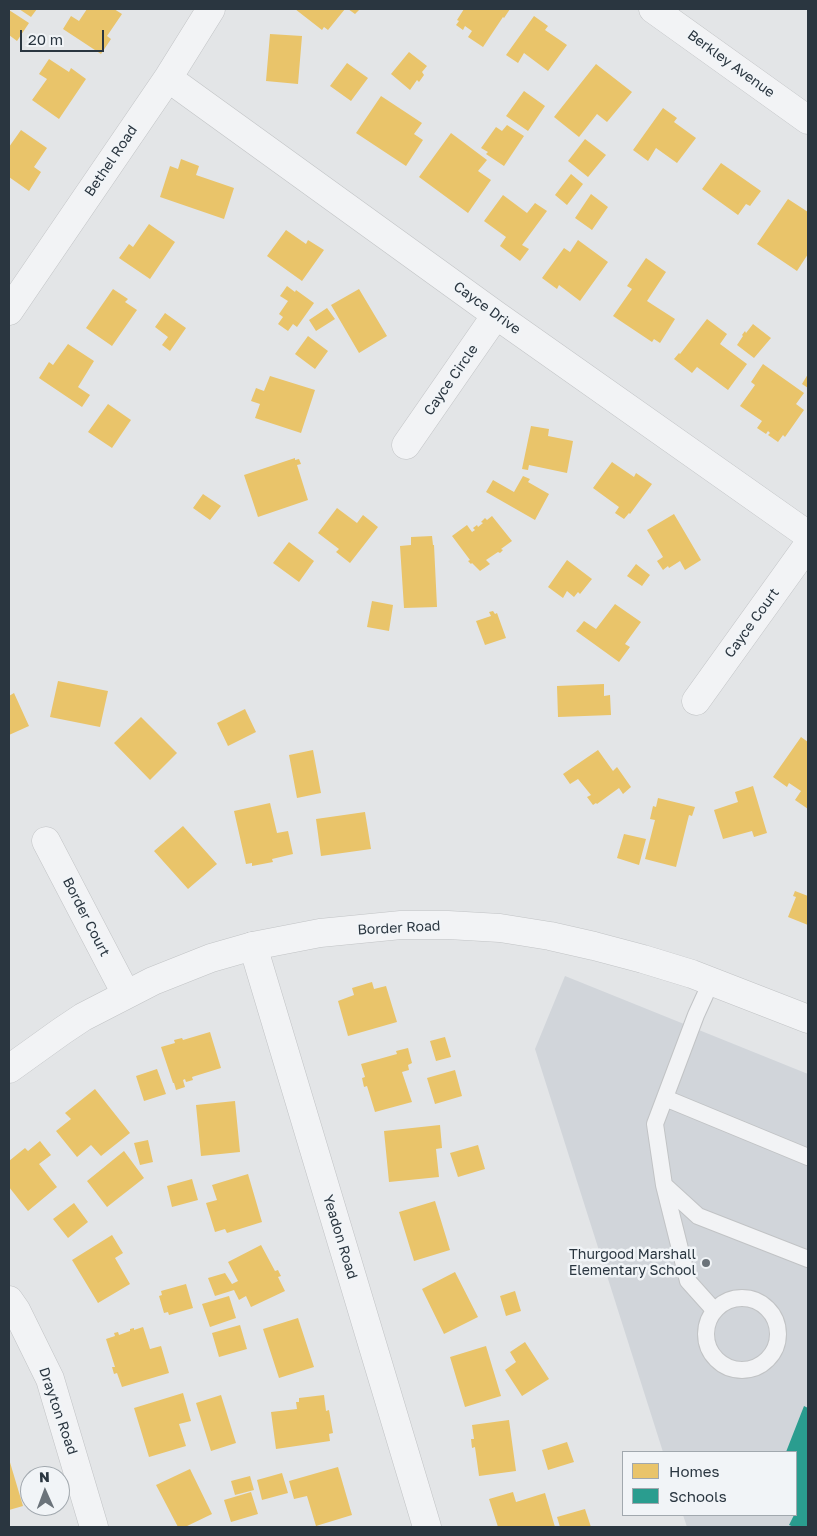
<!DOCTYPE html>
<html>
<head>
<meta charset="utf-8">
<style>
  body { margin:0 }
  #map { position:relative; width:817px; height:1536px; overflow:hidden; background:#e3e5e7; font-family:"Golos Text",sans-serif }
  canvas { display:block }
  .frame { position:absolute; inset:0; border:10px solid #2a3640; pointer-events:none }
  .legend { position:absolute; left:622px; top:1451px; width:175px; height:65px; box-sizing:border-box; background:#f1f4f7; border:1px solid #a1a8ae; margin:0; padding:6px 9px; list-style:none; font-size:15px; color:#2a3640 }
  .legend li { display:flex; align-items:center; gap:10px; height:25px }
  .legend b { width:25px; border:1px solid #a1a8ae }
  .north { position:absolute; left:20px; top:1466px; width:50px; height:50px; box-sizing:border-box; background:#f1f4f7; border:1px solid #a1a8ae; border-radius:50%; rotate:358deg; font-size:14px; font-weight:700; line-height:20px; text-align:center; color:#2a3640 }
  .north::after { content:''; display:block; margin:auto; width:18px; height:22px; background:#6b737a; clip-path:polygon(50% 0,100% 100%,50% 72%,0 100%) }
  .scale { position:absolute; left:20px; top:30px; width:84px; height:22px; box-sizing:border-box; border:2px solid #2a3640; border-top:0; padding-left:6px; font-size:15px; line-height:18px; white-space:nowrap; color:#2a3640; -webkit-text-stroke:4px #f1f4f7; paint-order:stroke }
</style>
</head>
<body>
<div id="map">
<canvas width="817" height="1536"></canvas>
<div class="frame"></div>
<ul class="legend">
<li><b style="height:14px;background:#e9c46a"></b>Homes</li>
<li><b style="height:14px;background:#2a9d8f"></b>Schools</li>
</ul>
<div class="north">N</div>
<div class="scale">20 m</div>
</div>
<script>
const context = document.querySelector('canvas').getContext('2d');
context.lineJoin = 'round';
function paint(path, color) {
  context.fillStyle = color;
  context.fill(path, 'evenodd');
}
function poly(rows) {
  const path = new Path2D();
  for (const r of rows) {
    if (r.length === 3) {
      path.moveTo(r[0] + r[2], r[1]);
      path.arc(r[0], r[1], r[2], 0, 2 * Math.PI);
      continue;
    }
    path.moveTo(r[0], r[1]);
    for (let i = 2; i < r.length; i += 2) path.lineTo(r[i], r[i + 1]);
  }
  return path;
}
function strokePath(path, color, width, dash) {
  context.strokeStyle = color;
  context.lineWidth = width;
  context.lineCap = dash ? 'butt' : 'round';
  context.setLineDash(dash || []);
  context.stroke(path);
}
function write(font, color, halo, rows, align = 'center') {
  context.font = font + ' "Golos Text",sans-serif';
  context.lineWidth = 5;
  context.setLineDash([]);
  context.textBaseline = 'middle';
  context.strokeStyle = halo;
  context.fillStyle = color;
  for (const [text, x, y, turn = 0] of rows) {
    context.save();
    context.translate(x, y);
    context.rotate((+turn || 0) * Math.PI / 180);
    context.textAlign = isNaN(turn) ? turn : align;
    if (halo) context.strokeText(text, 0, 0);
    context.fillText(text, 0, 0);
    context.restore();
  }
}
paint(poly([
  [565,976,808,1074,808,1527,687,1527,683,1515,796,1515,796,1452,663,1452,535,1049]
]), '#d1d5da');
paint(poly([
  [19,9,37,9,31,17],
  [87,9,114,9,122,14,107,36,111,39,101,54,63,29,71,16,79,21],
  [295,9,345,9,328,30,324,27,322,30],
  [348,9,360,9,355,14],
  [464,9,510,9,504,18,503,17,483,47,468,37,472,31,465,26,463,30,456,25,459,21,457,20],
  [9,10,29,23,17,41,9,35],
  [534,16,548,26,545,30,567,45,548,71,524,53,518,63,506,55],
  [270,34,302,36,298,84,266,81],
  [409,52,427,66,422,72,424,75,419,82,417,80,410,90,391,74],
  [49,59,69,72,71,68,86,79,59,119,32,100,47,79,39,74],
  [347,63,368,78,351,101,330,86],
  [596,64,632,92,607,122,597,114,579,137,554,117],
  [524,91,545,106,528,131,506,116],
  [381,96,422,123,414,134,423,140,406,166,356,133],
  [663,108,677,118,674,122,696,138,677,163,656,148,648,161,633,150],
  [507,125,524,136,504,166,486,154,488,152,481,148,496,127,502,131],
  [21,130,47,148,34,167,41,172,29,191,9,177,9,147],
  [451,133,487,160,478,171,491,180,468,213,419,177],
  [585,139,606,155,588,177,568,161],
  [181,159,199,166,196,175,234,188,224,219,160,197,170,166,178,169],
  [721,163,761,191,750,206,746,204,738,215,702,189],
  [571,174,583,184,567,205,555,195],
  [591,194,608,207,592,230,575,218],
  [503,195,527,213,535,203,547,211,522,245,529,249,520,261,500,246,506,237,484,221],
  [788,199,808,212,808,254,797,271,757,244],
  [149,224,175,242,150,279,119,258,129,244,133,247],
  [286,230,306,244,308,240,324,250,302,281,267,256],
  [578,240,608,262,580,301,559,285,557,289,542,278,564,248,570,252],
  [646,258,666,272,647,301,675,319,660,343,654,339,652,342,613,316,632,289,627,286],
  [287,286,295,292,296,290,314,303,297,327,293,324,288,331,278,324,283,317,279,314,288,301,280,296],
  [113,289,128,299,125,302,137,310,112,346,86,328],
  [359,289,387,336,359,353,331,305],
  [327,308,335,319,316,331,309,320],
  [165,313,186,328,170,351,162,345,168,337,155,327],
  [707,319,727,334,720,344,747,364,728,390,697,367,692,373,674,359,679,353,680,354],
  [753,324,771,338,754,358,737,345,743,336,742,335,745,331,746,333],
  [308,336,328,351,315,369,295,354],
  [68,344,94,361,78,387,90,395,82,407,39,378,49,362,53,365],
  [763,364,804,393,796,404,804,410,785,437,783,435,778,442,768,435,770,433,768,431,766,434,757,428,762,421,740,406,755,385,751,382],
  [808,374,808,388,802,384],
  [270,376,315,390,301,433,255,418,260,404,251,401,256,388,264,391],
  [108,404,131,420,112,448,88,432],
  [531,426,549,429,548,436,573,441,567,473,529,465,528,470,522,469],
  [295,458,295,460,299,459,301,464,297,465,308,500,258,517,244,475],
  [612,462,634,477,636,473,652,484,630,514,629,513,624,519,615,513,619,507,593,488],
  [523,476,530,479,528,482,549,494,535,520,486,492,493,480,514,492],
  [203,494,221,506,210,520,193,508],
  [337,508,357,523,363,515,378,527,350,563,336,552,339,549,318,533],
  [674,514,701,560,685,570,680,561,669,568,668,566,663,570,657,561,663,557,647,530],
  [492,516,512,541,501,549,503,550,500,553,498,552,486,560,490,564,480,571,472,563,471,564,468,561,470,560,452,536,467,525,472,532,475,530,473,528,477,525,478,527,483,523,481,522,485,518,487,520],
  [432,536,433,545,434,545,437,607,404,608,400,546,411,545,411,537],
  [289,542,314,561,299,582,273,563],
  [567,560,592,579,580,594,578,592,574,597,567,591,563,598,548,587],
  [636,564,650,575,642,586,627,576],
  [372,601,393,605,389,631,367,627],
  [615,604,641,622,625,644,630,647,619,662,576,631,584,621,596,629],
  [493,611,495,614,497,613,506,638,485,645,476,621,491,616,489,612],
  [58,681,108,691,100,727,50,717],
  [604,684,604,696,610,695,611,715,558,717,557,686],
  [14,693,29,726,9,735,9,696],
  [245,709,256,732,228,746,217,723],
  [141,717,177,753,150,780,114,743],
  [801,737,808,742,808,809,795,800,801,791,789,783,787,787,773,777],
  [313,750,321,793,297,798,289,755],
  [598,750,613,771,617,767,631,787,623,794,619,788,597,804,596,803,593,805,587,797,591,795,578,779,570,784,563,774],
  [753,786,767,833,754,837,752,831,723,839,714,810,738,802,735,792],
  [658,798,695,807,692,816,689,815,676,867,645,859,655,820,650,819,653,806,656,807],
  [270,803,277,833,288,831,293,854,272,859,273,862,252,866,252,863,246,864,234,811],
  [365,812,371,849,321,856,316,819],
  [183,826,217,864,188,889,154,851],
  [624,834,646,839,639,865,617,858],
  [795,891,808,896,808,925,788,917,796,897,793,896],
  [372,982,374,989,386,986,397,1022,348,1036,338,1001,354,995,352,988],
  [210,1032,221,1068,192,1077,193,1080,186,1082,185,1079,183,1080,185,1087,176,1090,174,1083,173,1083,161,1047,175,1043,174,1040,182,1038,183,1040],
  [445,1037,451,1057,436,1061,430,1041],
  [408,1048,412,1063,408,1065,409,1070,402,1072,412,1102,375,1112,367,1086,364,1087,362,1078,365,1077,361,1064,397,1054,396,1051],
  [157,1069,166,1094,144,1101,136,1076],
  [455,1070,462,1096,435,1104,427,1078],
  [95,1089,130,1133,101,1156,91,1145,77,1157,56,1131,71,1119,65,1113],
  [235,1101,240,1152,201,1156,196,1105],
  [440,1125,442,1148,436,1149,439,1177,389,1182,384,1131],
  [148,1140,153,1162,140,1165,134,1143],
  [40,1141,51,1155,39,1164,57,1187,28,1211,9,1187,9,1161,25,1148,28,1151],
  [478,1145,485,1169,458,1177,450,1153],
  [124,1151,144,1178,107,1207,87,1181],
  [248,1174,262,1222,227,1233,225,1229,215,1232,206,1203,217,1200,212,1185],
  [192,1179,198,1200,172,1207,167,1186],
  [435,1201,450,1250,414,1261,399,1212],
  [74,1203,88,1222,68,1238,53,1219],
  [112,1235,123,1253,115,1258,130,1284,98,1303,72,1260],
  [261,1245,275,1271,278,1270,281,1276,278,1277,285,1291,251,1307,246,1296,239,1300,234,1290,215,1296,208,1278,225,1273,232,1284,238,1281,228,1262],
  [455,1272,478,1317,444,1334,422,1289],
  [186,1284,193,1308,169,1315,168,1312,164,1313,159,1296,162,1295,161,1291],
  [515,1291,521,1311,506,1316,500,1296],
  [229,1296,236,1318,210,1327,202,1304],
  [298,1318,314,1367,279,1378,263,1329],
  [240,1325,247,1349,219,1357,212,1333],
  [143,1327,150,1349,161,1346,169,1373,122,1387,117,1373,114,1374,112,1367,115,1367,106,1339,115,1336,114,1333,118,1332,119,1335,130,1331,130,1329,134,1328,134,1330],
  [525,1342,549,1379,522,1396,505,1370,516,1362,510,1352],
  [486,1346,501,1396,465,1407,450,1357],
  [183,1393,191,1421,179,1424,186,1446,149,1457,134,1408],
  [221,1395,236,1443,211,1451,196,1403],
  [324,1395,326,1411,329,1410,333,1433,329,1434,330,1441,276,1449,271,1412,297,1409,296,1402,299,1402,299,1398],
  [509,1420,516,1471,479,1476,475,1447,472,1448,471,1439,474,1439,472,1425],
  [567,1442,574,1462,548,1470,542,1450],
  [9,1459,23,1506,9,1510],
  [338,1467,352,1515,316,1526,307,1496,294,1499,289,1481],
  [190,1469,212,1514,185,1527,178,1527,156,1485],
  [282,1473,288,1493,262,1500,257,1480],
  [250,1476,254,1490,235,1495,231,1481],
  [251,1492,258,1514,231,1522,224,1500],
  [513,1492,516,1502,545,1493,555,1527,498,1527,489,1499],
  [585,1509,591,1527,560,1527,557,1517]
]), '#e9c46a');
paint(poly([
  [804,1406,808,1408,808,1527,794,1527,789,1525,794,1515,796,1515,796,1452,786,1452]
]), '#2a9d8f');
const service = poly([
  [711,982,696,1015,655,1124,664,1185,698,1216,808,1259],
  [665,1098,808,1157],
  [664,1185,688,1281,714,1310],
  [742,1334,36]
]);
const minor = poly([
  [168,78,496,315,808,535],
  [9,311,168,78,211,9],
  [406,445,496,315],
  [696,701,808,545],
  [46,841,126,994],
  [253,946,427,1527],
  [9,1300,16,1310,50,1379,94,1527]
]);
const tertiary = poly([
  [653,9,808,120],
  [9,1069,62,1031,83,1017,153,981,211,958,253,946,320,933,401,925,448,925,500,928,550,936,594,946,643,959,692,974,808,1019]
]);
strokePath(service, '#c1c3c5', 18);
strokePath(minor, '#c1c3c5', 29);
strokePath(tertiary, '#c1c3c5', 29);
strokePath(service, '#f2f3f5', 16);
strokePath(minor, '#f2f3f5', 28);
strokePath(tertiary, '#f2f3f5', 28);
for (const [x, y, r, color] of [
  [706,1263,5,"#6b737a"]
]) {
  const dot = new Path2D();
  dot.arc(x, y, r, 0, 2 * Math.PI);
  context.fillStyle = color;
  context.fill(dot);
  strokePath(dot, '#f1f4f7', 2);
}
write('14px', '#2a3640', '#f1f4f7', [
  ["Berkley Avenue",731,64,36],
  ["Bethel Road",111,161,-56],
  ["Cayce Drive",487,308,36],
  ["Cayce Circle",451,380,-55],
  ["Cayce Court",752,623,-54],
  ["Border Court",86,917,63],
  ["Border Road",399,928,-3],
  ["Yeadon Road",340,1237,73],
  ["Drayton Road",58,1411,71]
]);
write('14px', '#2a3640', '#f1f4f7', [
  ["Thurgood Marshall",696,1255],
  ["Elementary School",696,1271]
], 'right');
</script>
</body>
</html>
